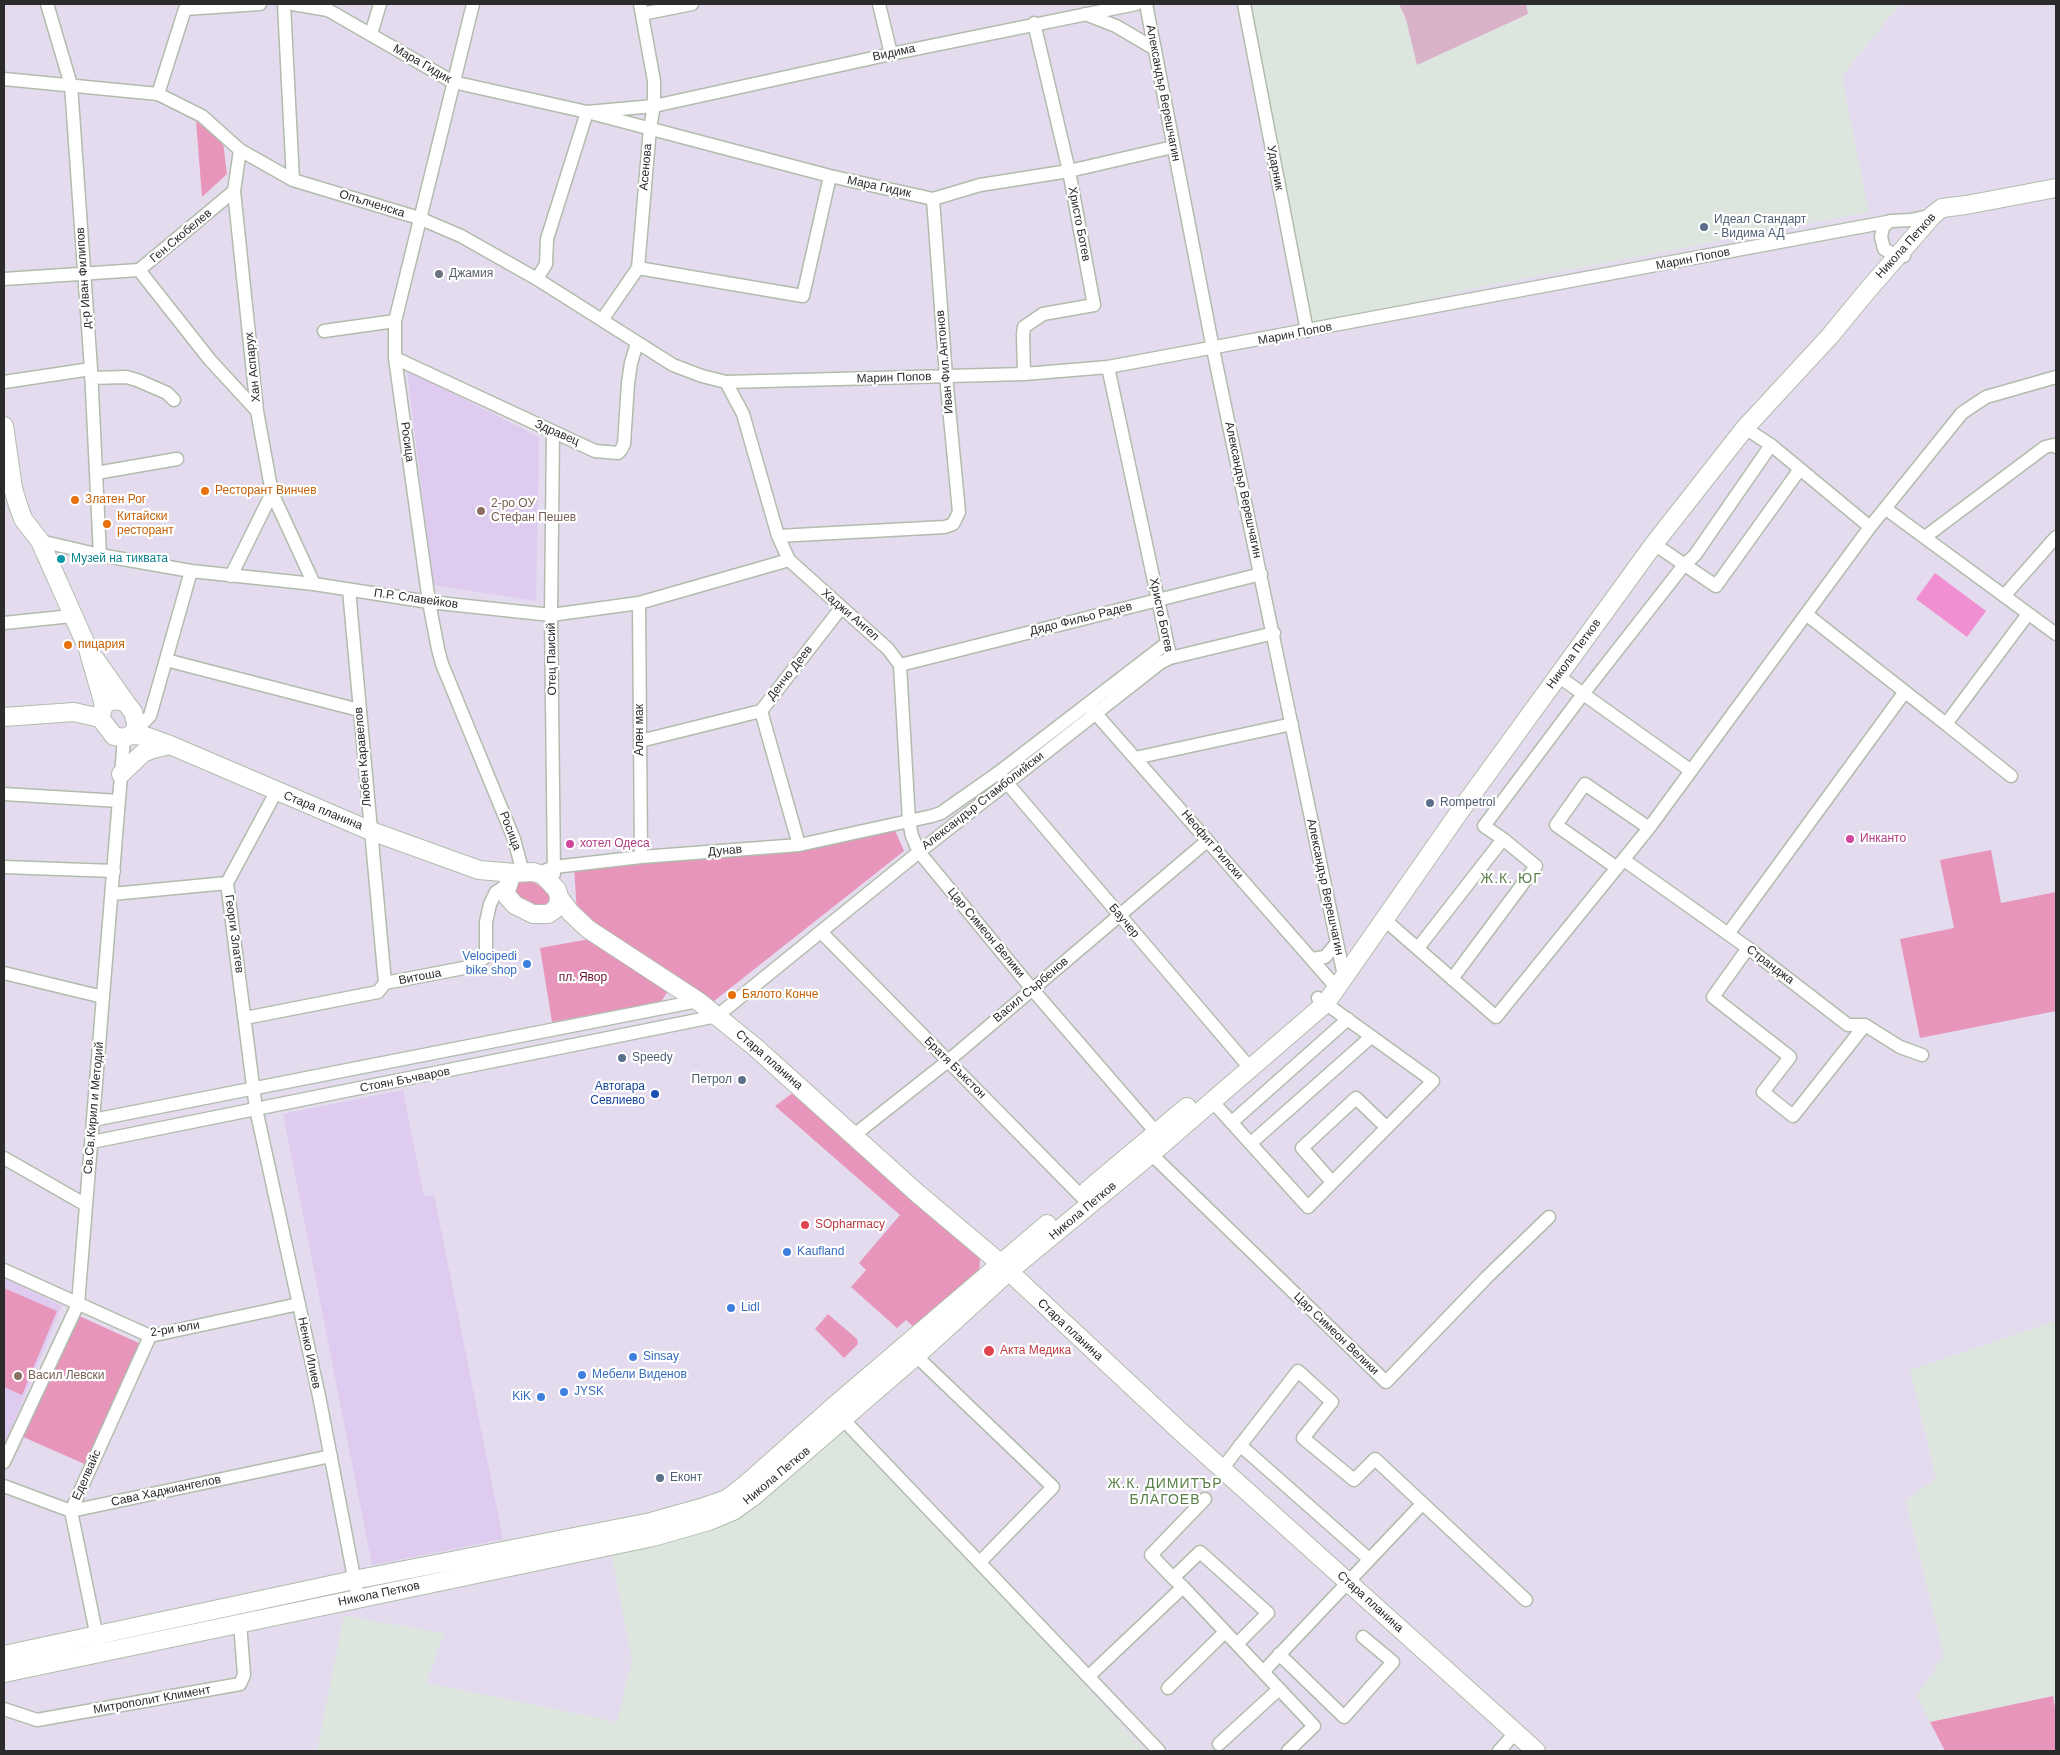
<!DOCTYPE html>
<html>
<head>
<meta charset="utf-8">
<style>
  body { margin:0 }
  #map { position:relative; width:2060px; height:1755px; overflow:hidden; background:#e4dcee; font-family:Helvetica,sans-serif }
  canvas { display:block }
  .frame { position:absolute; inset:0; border:5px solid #2b2b2b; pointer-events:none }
</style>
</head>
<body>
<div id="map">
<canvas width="2060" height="1755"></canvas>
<div class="frame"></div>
</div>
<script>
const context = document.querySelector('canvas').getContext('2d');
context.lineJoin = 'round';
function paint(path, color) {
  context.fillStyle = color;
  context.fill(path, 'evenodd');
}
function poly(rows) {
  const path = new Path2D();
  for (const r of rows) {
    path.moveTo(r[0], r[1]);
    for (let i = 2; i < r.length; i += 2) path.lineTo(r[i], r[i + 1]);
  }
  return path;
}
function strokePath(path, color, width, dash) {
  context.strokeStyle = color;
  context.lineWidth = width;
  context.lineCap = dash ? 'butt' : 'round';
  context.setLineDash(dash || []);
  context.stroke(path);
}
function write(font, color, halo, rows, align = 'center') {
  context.font = font + ' Helvetica,sans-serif';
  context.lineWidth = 4.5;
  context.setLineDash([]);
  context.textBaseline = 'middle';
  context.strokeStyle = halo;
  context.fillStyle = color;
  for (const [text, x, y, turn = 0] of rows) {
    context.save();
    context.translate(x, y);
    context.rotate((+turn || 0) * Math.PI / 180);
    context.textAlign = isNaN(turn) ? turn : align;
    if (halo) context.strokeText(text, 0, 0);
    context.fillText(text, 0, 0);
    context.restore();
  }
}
paint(poly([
  [1253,4,1399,4,1406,19,1417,64,1528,14,1526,4,1900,4,1842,76,1869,212,1471,289,1304,328,1255,44],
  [2056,1321,2056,1715,2053,1696,1930,1722,1917,1696,1944,1656,1906,1501,1936,1478,1910,1370],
  [842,1419,1145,1751,317,1751,344,1616,444,1633,426,1683,617,1722,632,1660,610,1545,653,1537]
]), '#dde6de');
paint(poly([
  [407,370,539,437,536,601,433,585],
  [403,1090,424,1196,434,1195,503,1539,372,1565,283,1114],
  [4,1277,62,1306,4,1446]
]), '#dfcbf0');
paint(poly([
  [196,121,223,142,227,174,202,197],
  [893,826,904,851,714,1001,577,914,574,866,798,851],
  [1991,850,2001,903,2056,892,2056,1011,1920,1038,1900,939,1954,928,1940,860],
  [528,878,551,894,552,902,539,909,517,896,516,891,519,881],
  [595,938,668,991,661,1002,552,1022,540,948],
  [794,1092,980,1259,979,1275,916,1329,906,1320,897,1328,851,1287,866,1270,859,1263,900,1215,775,1106],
  [4,1288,57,1311,22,1395,4,1387],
  [75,1314,143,1345,89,1466,21,1436],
  [828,1314,857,1339,858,1344,844,1358,815,1329],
  [2053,1696,2056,1715,2056,1751,1945,1751,1930,1722]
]), '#e895bc');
paint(poly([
  [1399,4,1526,4,1528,14,1417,65,1406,19]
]), '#d9b2ca');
paint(poly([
  [1935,573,1986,611,1967,637,1916,599]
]), '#f090d3');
const street = poly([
  [47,4,71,85,91,369,100,555],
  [284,4,293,180],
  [293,4,328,10,453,82,587,112,654,106,891,54,1136,4],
  [473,4,395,321,395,358,429,602,438,649,442,664,514,839,523,873],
  [879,4,891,54],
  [1146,4,1213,349,1344,976],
  [1244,4,1307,331],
  [642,14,692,4],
  [1085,14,1116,26,1155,49],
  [371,34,380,4],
  [4,79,158,94,202,116,240,150,293,180,419,218,461,236,537,279,673,365,702,376,726,382,1024,374,1108,367,1887,222],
  [158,94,185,9,260,4],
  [1904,256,1897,256,1884,249,1881,237,1883,227,1890,221,1911,220,1933,215],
  [638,268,803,296,830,176],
  [139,270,210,360,257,411],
  [4,279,139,270,234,191],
  [537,279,546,264,547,239,587,112,830,176,933,199,980,185,1069,171,1173,147],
  [602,320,638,268,650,128,654,106,654,81,640,4],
  [324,331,395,321],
  [395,358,595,451,618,453,621,450,624,444,628,383,631,363,637,343],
  [1108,367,1169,651],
  [1024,374,1023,335,1024,327,1043,314,1094,305,1069,171,1034,23],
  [91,378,126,377,137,380,167,393,174,400],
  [4,382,91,369],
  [726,382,743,414,778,536,789,560,888,649,900,665,909,821,912,836,919,852,1032,989,1161,1138],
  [1745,428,1771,445,1870,527],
  [553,432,551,615,554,874],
  [96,473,177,459],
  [272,493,314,584],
  [1886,509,2056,634],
  [778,536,945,527,953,524,959,512,946,376,933,199],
  [1925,537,2045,447,2054,445,2056,447],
  [40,541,100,555,191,571,314,584,429,602,551,615,639,603,789,560],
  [1654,544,1716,586,1800,469],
  [231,576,272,493,257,411,234,191,240,150],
  [349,590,385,983],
  [2004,596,2056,537],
  [639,603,641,857],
  [1806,614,1946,724],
  [4,623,72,616],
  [166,660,359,710],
  [900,665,1261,574],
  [1558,676,1690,770],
  [1090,707,1336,987],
  [761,711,799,845],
  [136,730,150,716,191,571],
  [640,741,761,711,841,608],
  [1135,758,1292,724],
  [2011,776,1946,724,2028,614],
  [1002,777,1250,1068],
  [276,792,227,883,256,1109,319,1396,358,1598],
  [4,794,119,801],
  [1624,860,1748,948,1848,1025,1865,1025,1900,1047,1922,1055],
  [4,867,114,871],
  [1617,868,1556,825,1585,784,1649,828],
  [539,873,554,867,641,857,799,845,932,816,941,813,998,773,1167,643],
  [112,894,227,883],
  [1385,920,1496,1017,1649,828,1870,527,1962,413,1986,397,2056,377],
  [821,932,1090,1205],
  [1728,934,1904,693],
  [1418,948,1503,839,1484,826,1583,694,1684,565,1695,555,1771,445],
  [1748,948,1713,997,1790,1057,1763,1092,1793,1116,1865,1025],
  [1312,959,1325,957,1337,943],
  [4,973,103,997],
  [1452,979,1536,866,1503,839],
  [245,1018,378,992,385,983,464,968,475,963,483,959,486,952,486,922,490,904,496,892,507,885],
  [1212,1101,1308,1207,1433,1081,1318,998],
  [93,1120,698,1001],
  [1232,1122,1348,1019],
  [853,1136,948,1061,1207,841],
  [92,1142,717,1016,919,852,1160,663,1170,658,1274,633],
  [1251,1143,1371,1037],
  [1145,1148,1386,1382,1487,1277,1549,1217],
  [4,1158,86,1205],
  [1332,1182,1302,1148,1356,1098,1386,1127],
  [4,1270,150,1336,299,1304],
  [910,1350,1053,1487,980,1562],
  [838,1414,1159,1751],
  [1240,1445,1369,1559],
  [4,1462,78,1304,124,738],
  [1222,1469,1298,1371,1332,1402,1303,1438,1354,1480,1375,1459,1526,1600],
  [4,1486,71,1511,331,1456],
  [1173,1578,1151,1555,1205,1499],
  [1183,1587,1173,1578,1200,1552,1268,1613,1237,1644],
  [98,1642,71,1511,150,1336],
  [1279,1654,1344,1717,1393,1662,1363,1637],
  [1263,1672,1422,1504],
  [1089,1676,1183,1587,1314,1726,1288,1751],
  [1168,1688,1225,1632],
  [4,1709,37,1720,240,1684,244,1675,240,1622],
  [1219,1744,1279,1689],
  [1499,1751,1515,1733]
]);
const secondary = poly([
  [4,426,13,488,17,502,23,519,40,541,88,649,104,705],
  [95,659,126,703],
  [116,700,126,703,133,712,136,723,135,733,124,738,114,736,100,718,104,705,110,701,116,700],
  [4,717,74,712,100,718],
  [133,735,145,736,170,745,371,831,479,870,515,873],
  [121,774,143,753,153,749,170,745],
  [533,872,543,875,557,890,559,897,558,905,554,910,548,914,533,914,515,905,507,896,506,891,511,876,515,873,533,872],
  [559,897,570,912,588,929,698,1001,755,1047,917,1193,1000,1263,1181,1432,1536,1751],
  [1088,1190,1187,1107],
  [4,1655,354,1580,651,1522,701,1508,727,1499,744,1486,833,1407,1047,1224],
  [4,1673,653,1537,709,1521,733,1511,754,1496,916,1356,1008,1272,1151,1154,1326,1003,1460,811,1654,544,1745,428,1830,336,1867,291,1933,215,1942,208,1966,205,2056,188]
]);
strokePath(street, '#b1bcac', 15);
strokePath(secondary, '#b1bcac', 20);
strokePath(street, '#fff', 12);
strokePath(secondary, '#fff', 18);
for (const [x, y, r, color] of [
  [1704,227,5,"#5c6f8a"],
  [439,274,5,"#6b7280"],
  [205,491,5,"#e8710a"],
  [75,500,5,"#e8710a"],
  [481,511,5,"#8d6e63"],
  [107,524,5,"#e8710a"],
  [61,559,5,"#0f9aa8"],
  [68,645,5,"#e8710a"],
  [1430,803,5,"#5c6f8a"],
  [1850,839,5,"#d1479c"],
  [570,844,5,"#d1479c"],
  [527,964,5,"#3f7fe0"],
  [732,995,5,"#e8710a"],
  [622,1058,5,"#5c6f8a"],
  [742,1080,5,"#5c6f8a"],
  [655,1094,5,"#1a4fb4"],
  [805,1225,5,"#e0444e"],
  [787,1252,5,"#3f7fe0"],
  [731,1308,5,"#3f7fe0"],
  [989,1351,6,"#e0444e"],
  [633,1357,5,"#3f7fe0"],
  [582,1375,5,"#3f7fe0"],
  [18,1376,5,"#8d6e63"],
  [564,1392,5,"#3f7fe0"],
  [541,1397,5,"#3f7fe0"],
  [660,1478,5,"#5c6f8a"]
]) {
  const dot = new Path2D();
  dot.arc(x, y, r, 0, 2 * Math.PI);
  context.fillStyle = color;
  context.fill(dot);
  strokePath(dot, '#fff', 2);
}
write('12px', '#2b2b2b', '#fff', [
  ["Видима",894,53,-12],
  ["Мара Гидик",422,64,30],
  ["Александър Верешчагин",1163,93,79],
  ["Асенова",646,167,-85],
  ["Ударник",1275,168,79],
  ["Мара Гидик",879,187,12],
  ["Опълченска",372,204,17],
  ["Христо Ботев",1079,224,79],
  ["Ген.Скобелев",181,236,-40],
  ["Никола Петков",1906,246,-48],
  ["Марин Попов",1693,259,-11],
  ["д-р Иван Филипов",84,278,-94],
  ["Марин Попов",1295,334,-11],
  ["Иван Фил.Антонов",945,362,-95],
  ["Хан Аспарух",253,367,-96],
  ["Марин Попов",894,378,-2],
  ["Здравец",557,433,24],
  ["Росица",407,442,82],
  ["Александър Верешчагин",1243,490,78],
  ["П.Р. Славейков",416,599,8],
  ["Хаджи Ангел",850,615,41],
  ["Христо Ботев",1161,615,78],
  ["Дядо Фильо Радев",1081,619,-14],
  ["Никола Петков",1574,654,-54],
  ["Отец Паисий",552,659,-91],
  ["Денчо Деев",790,673,-52],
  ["Ален мак",640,730,-90],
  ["Любен Каравелов",363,757,-95],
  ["Александър Стамболийски",983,801,-38],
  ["Стара планина",323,811,22],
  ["Росица",510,831,69],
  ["Неофит Рилски",1212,845,49],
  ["Дунав",725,851,-5],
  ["Александър Верешчагин",1325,887,78],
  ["Баучер",1124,921,50],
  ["Цар Симеон Велики",986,933,50],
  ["Георги Златев",234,934,82],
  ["Странджа",1770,965,37],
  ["Витоша",420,977,-11],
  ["Васил Сърбенов",1031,990,-40],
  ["Стара планина",769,1060,41],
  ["Братя Бъкстон",955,1068,45],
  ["Стоян Бъчваров",405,1080,-11],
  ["Св.Св.Кирил и Методий",94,1108,-85],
  ["Никола Петков",1083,1211,-40],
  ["2-ри юли",175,1329,-9],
  ["Стара планина",1070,1330,43],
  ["Цар Симеон Велики",1336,1334,44],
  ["Ненко Илиев",309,1353,78],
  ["Еделвайс",87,1475,-66],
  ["Никола Петков",777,1476,-40],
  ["Сава Хаджиангелов",166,1491,-12],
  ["Никола Петков",379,1594,-12],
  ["Стара планина",1370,1602,42],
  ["Митрополит Климент",152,1700,-10]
]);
write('12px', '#4e5e75', '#fff', [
  ["Идеал Стандарт",1714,220],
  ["- Видима АД",1714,234],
  ["Rompetrol",1440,803],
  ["Speedy",632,1058],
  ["Петрол",732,1080,"right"],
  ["Еконт",670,1478]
], 'left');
write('12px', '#5b616d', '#fff', [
  ["Джамия",449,274]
], 'left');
write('12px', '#c56008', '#fff', [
  ["Ресторант Винчев",215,491],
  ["Златен Рог",85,500],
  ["Китайски",117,517],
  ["ресторант",117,531],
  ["пицария",78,645],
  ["Бялото Конче",742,995]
], 'left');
write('12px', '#785e54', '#fff', [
  ["2-ро ОУ",491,504],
  ["Стефан Пешев",491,518],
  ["Васил Левски",28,1376]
], 'left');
write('12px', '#0d838f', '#fff', [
  ["Музей на тиквата",71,559]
], 'left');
write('12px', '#b23c85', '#fff', [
  ["Инканто",1860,839],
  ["хотел Одеса",580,844]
], 'left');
write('12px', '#366cbe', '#fff', [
  ["Velocipedi",517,957,"right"],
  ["bike shop",517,971,"right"],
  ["Kaufland",797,1252],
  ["Lidl",741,1308],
  ["Sinsay",643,1357],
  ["Мебели Виденов",592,1375],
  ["JYSK",574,1392],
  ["KiK",531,1397,"right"]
], 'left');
write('12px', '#6e1533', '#fff', [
  ["пл. Явор",583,978]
]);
write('12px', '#164399', '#fff', [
  ["Автогара",645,1087],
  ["Севлиево",645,1101]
], 'right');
write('12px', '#be3a42', '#fff', [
  ["SOpharmacy",815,1225],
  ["Акта Медика",1000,1351]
], 'left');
context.letterSpacing = '1px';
write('14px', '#597f48', '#fff', [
  ["Ж.К. ЮГ",1511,879],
  ["Ж.К. ДИМИТЪР",1165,1484],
  ["БЛАГОЕВ",1165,1500]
]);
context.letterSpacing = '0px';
</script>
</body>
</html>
